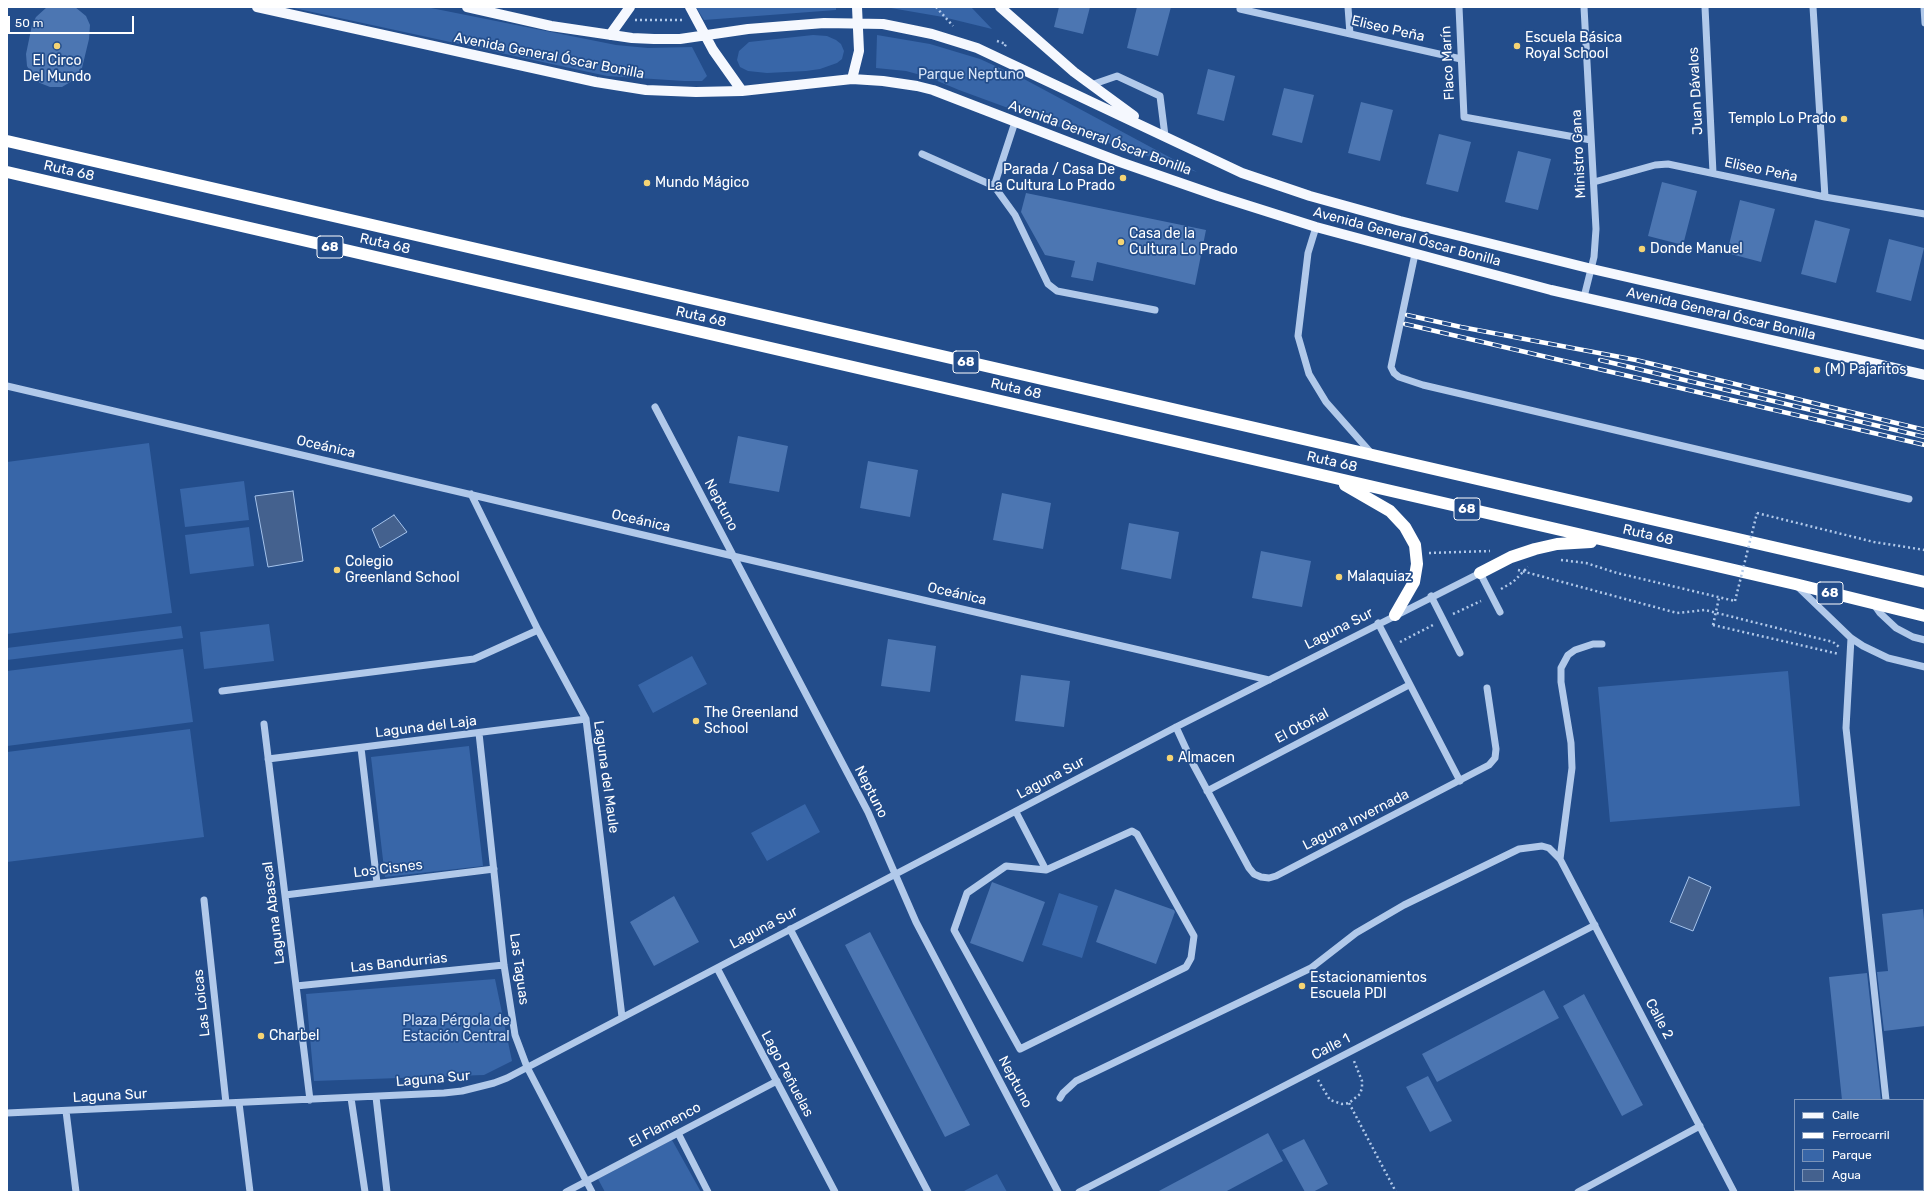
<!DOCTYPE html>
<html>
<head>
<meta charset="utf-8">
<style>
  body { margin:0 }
  #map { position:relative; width:1932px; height:1199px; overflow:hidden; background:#234d8b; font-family:Rubik,sans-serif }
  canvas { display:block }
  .frame { position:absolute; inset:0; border:8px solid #fff; pointer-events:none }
  .legend { position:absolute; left:1794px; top:1099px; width:130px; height:92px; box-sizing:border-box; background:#234d8b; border:1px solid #7b94b9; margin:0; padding:5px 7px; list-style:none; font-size:12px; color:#fff }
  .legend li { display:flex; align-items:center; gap:8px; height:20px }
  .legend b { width:20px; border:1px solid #7b94b9 }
  .scale { position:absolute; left:8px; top:16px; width:126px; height:18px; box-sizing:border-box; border:2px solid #fff; border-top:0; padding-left:5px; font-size:12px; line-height:14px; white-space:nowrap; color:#fff; -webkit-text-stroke:3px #234d8b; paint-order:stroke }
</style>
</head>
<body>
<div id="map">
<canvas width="1932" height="1199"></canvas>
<div class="frame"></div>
<ul class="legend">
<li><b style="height:5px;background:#f5f8fe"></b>Calle</li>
<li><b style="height:5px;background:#fff"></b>Ferrocarril</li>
<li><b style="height:11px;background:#3866a8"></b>Parque</li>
<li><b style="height:11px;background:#44618e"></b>Agua</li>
</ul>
<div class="scale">50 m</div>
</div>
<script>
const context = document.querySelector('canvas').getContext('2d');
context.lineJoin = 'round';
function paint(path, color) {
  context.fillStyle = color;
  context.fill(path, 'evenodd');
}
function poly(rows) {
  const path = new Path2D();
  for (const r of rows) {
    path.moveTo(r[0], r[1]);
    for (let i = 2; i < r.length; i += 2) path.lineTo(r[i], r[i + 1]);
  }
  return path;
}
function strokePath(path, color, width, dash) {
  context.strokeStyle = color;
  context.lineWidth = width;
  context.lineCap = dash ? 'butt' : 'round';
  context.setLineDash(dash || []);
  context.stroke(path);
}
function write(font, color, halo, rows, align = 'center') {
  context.font = font + ' Rubik,sans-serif';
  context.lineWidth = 3.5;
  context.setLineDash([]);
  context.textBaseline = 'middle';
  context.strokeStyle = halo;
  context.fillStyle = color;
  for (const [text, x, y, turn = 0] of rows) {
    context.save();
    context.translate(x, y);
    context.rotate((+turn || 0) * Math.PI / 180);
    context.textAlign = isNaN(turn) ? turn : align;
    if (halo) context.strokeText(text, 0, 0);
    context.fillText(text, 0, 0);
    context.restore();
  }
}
paint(poly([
  [289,7,426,7,616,45,648,48,692,47,707,76,702,81,684,81,607,76],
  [696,7,836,7,836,10,704,20],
  [885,7,971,7,992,29,943,17],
  [813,35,827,36,836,40,841,44,844,51,842,59,837,63,820,69,806,71,767,73,748,71,740,67,737,60,739,51,749,42],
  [877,35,930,44,980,59,1024,79,1197,172,1068,130,959,90,928,77,906,71,876,68],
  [149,443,172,613,7,634,7,462],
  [244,481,249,520,185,527,180,489],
  [249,527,254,566,190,574,185,535],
  [269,624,274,661,204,669,200,632],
  [181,626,183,638,7,660,7,648],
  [183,649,193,722,7,746,7,671],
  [692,656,707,684,653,713,638,685],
  [1788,671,1800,806,1610,822,1598,687],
  [190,729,204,837,7,862,7,752],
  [469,746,483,866,385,877,371,757],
  [805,804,820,832,767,861,751,833],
  [1059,893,1098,906,1082,958,1042,945],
  [495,979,512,1061,484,1075,314,1081,306,994],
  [672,1140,701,1192,605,1192,598,1179],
  [997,1174,1007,1192,964,1192,964,1191]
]), '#3866a8');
const water = poly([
  [293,491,303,561,268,567,255,496,293,491],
  [394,515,407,532,380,548,372,529,394,515],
  [1689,877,1711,887,1693,931,1670,922,1689,877]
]);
paint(water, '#44618e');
strokePath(water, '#a5c3eb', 1);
paint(poly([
  [47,7,75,7,86,16,90,25,89,39,82,68,72,81,62,87,50,87,40,83,34,78,27,66,26,54,32,25,36,17],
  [1059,7,1090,7,1083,34,1054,27],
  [1137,7,1171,7,1158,56,1127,48],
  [1208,69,1235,76,1224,121,1197,114],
  [1284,88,1314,95,1302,143,1272,135],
  [1361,102,1393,110,1380,161,1348,153],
  [1439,134,1471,142,1458,192,1426,184],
  [1518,151,1551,159,1538,210,1505,202],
  [1662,182,1697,191,1683,245,1648,236],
  [1026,193,1206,230,1195,285,1097,262,1093,281,1071,277,1075,261,1045,255,1021,212],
  [1740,200,1775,209,1761,262,1727,253],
  [1815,220,1850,229,1836,283,1801,274],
  [1889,239,1924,248,1911,301,1876,292],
  [738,436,788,446,779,492,729,483],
  [868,461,918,470,910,517,860,508],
  [1002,493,1051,503,1043,549,993,540],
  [1129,523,1179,532,1171,579,1121,569],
  [1261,551,1311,561,1302,607,1252,598],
  [888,639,936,646,930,692,881,686],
  [1021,675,1070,681,1064,727,1015,721],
  [992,882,1045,902,1023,962,970,943],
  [1115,889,1174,910,1175,912,1156,964,1096,942],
  [674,896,699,942,654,966,630,922],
  [1923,909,1925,931,1925,1026,1884,1031,1877,972,1888,971,1882,914],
  [870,932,970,1125,945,1137,845,945],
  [1867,973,1881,1100,1842,1100,1829,977],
  [1544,990,1559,1018,1437,1082,1422,1054],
  [1584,994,1643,1105,1622,1116,1563,1006],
  [1428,1076,1452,1121,1430,1132,1406,1087],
  [1268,1133,1283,1161,1225,1192,1157,1192],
  [1304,1139,1328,1184,1313,1192,1305,1192,1282,1150]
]), '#4c76b2');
strokePath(poly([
  [936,7,953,26],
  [635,20,682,20],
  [997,41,1006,44,1004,48],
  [1757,513,1874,542,1925,550],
  [1429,553,1490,551],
  [1561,560,1586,563,1617,573,1735,601],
  [1518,570,1677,613,1705,610,1833,642,1839,647],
  [1501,589,1513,582,1528,567],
  [1453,614,1481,601],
  [1713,625,1839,654],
  [1400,642,1433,625],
  [1318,1080,1330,1100,1342,1104,1349,1103,1360,1094,1362,1088,1362,1081,1354,1061],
  [1349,1103,1396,1192]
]), '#b1c9ea', 2.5, [2, 3]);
strokePath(poly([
  [1240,7,1240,9,1461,59],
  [1348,7,1350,34],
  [1459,7,1464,117,1591,140],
  [1584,7,1596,229,1594,257,1584,297],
  [1705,7,1713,173],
  [1813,7,1825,197],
  [1924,7,1925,23],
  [1091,85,1117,76,1160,96,1165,136],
  [1015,122,994,186,1015,215,1048,284,1057,291,1155,310],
  [922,154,994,186],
  [1594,182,1655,165,1668,164,1825,197,1925,214],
  [1316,227,1308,253,1298,336,1309,374,1326,402,1372,454],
  [1415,254,1391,367,1394,373,1399,377,1423,385,1909,499],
  [7,386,733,556,1269,680],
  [655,407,868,812,916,922,1058,1192],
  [471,494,538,630,586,719,622,1017],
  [1798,587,1851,638,1863,646,1888,658,1925,667],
  [1431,596,1460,653],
  [1873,603,1880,613,1896,628,1913,637,1925,640],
  [1378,623,1460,781],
  [1851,638,1846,728,1886,1100],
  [222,691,474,659,538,630],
  [264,724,310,1100],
  [1176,727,1193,764,1249,868,1254,874,1261,877,1269,878,1276,876,1489,765,1495,758,1496,749,1487,688],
  [479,733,504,965,515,1035,527,1067,592,1192],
  [361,748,377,883],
  [268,759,586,719],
  [1207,791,1409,685],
  [1016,812,1046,870,1132,831,1137,834,1194,936,1191,958,1186,967,1020,1049,954,930,967,893,1006,866,1046,870],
  [1560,859,1572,768,1571,743,1561,682,1561,668,1568,655,1575,650,1593,644,1602,644],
  [285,895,494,869],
  [204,900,226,1103],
  [790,929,928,1192],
  [717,968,835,1192],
  [296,986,504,965],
  [376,1097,387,1192],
  [351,1098,365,1192],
  [1060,1098,1063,1093,1076,1081,1311,968,1356,933,1404,905,1519,849,1542,846,1549,848,1560,859,1734,1192],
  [239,1103,250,1192],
  [66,1111,76,1192],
  [7,1113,444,1093,462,1091,494,1083,507,1078,1176,727,1480,573,1500,612],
  [678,1133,708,1192],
  [1896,1190,1896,1192],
  [566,1192,777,1081],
  [1079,1192,1595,925],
  [1578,1192,1700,1126]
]), '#b1c9ea', 7);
strokePath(poly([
  [257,7,596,82,646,90,696,92,742,91,852,79,883,81,917,86,933,90,1120,162,1218,196,1316,227,1551,290,1925,375],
  [467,7,551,26,632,38,654,39,680,39,748,29,824,23,883,24,932,34,977,48,1242,173,1310,196,1400,221,1592,269,1925,345],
  [690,7,713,50,742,91],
  [1000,7,1074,72,1134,116],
  [610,35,630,7],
  [852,79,859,51,857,7]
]), '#f5f8fe', 10);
strokePath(poly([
  [7,141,1925,582],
  [7,172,1795,584,1925,616],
  [1345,485,1390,511,1405,527,1415,545,1417,564,1414,582,1395,615],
  [1480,573,1511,557,1535,549,1557,544,1591,542]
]), '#fff', 12);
const rail = poly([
  [1407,315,1461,327,1636,360,1925,430],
  [1405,324,1925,445],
  [1600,360,1925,437]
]);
strokePath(rail, '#fff', 4.5);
strokePath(rail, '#234d8b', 3, [9]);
strokePath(poly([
  [1735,601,1757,513],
  [1713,625,1719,598]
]), '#b1c9ea', 2.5, [2, 3]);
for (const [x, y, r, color] of [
  [57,46,4,"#f5d474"],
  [1517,46,4,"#f5d474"],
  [1844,119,4,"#f5d474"],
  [1123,178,4,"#f5d474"],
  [647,183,4,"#f5d474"],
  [1121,242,4,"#f5d474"],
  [1642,249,4,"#f5d474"],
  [1817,370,4,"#f5d474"],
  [337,570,4,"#f5d474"],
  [1339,577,4,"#f5d474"],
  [696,721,4,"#f5d474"],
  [1170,758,4,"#f5d474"],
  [1302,986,4,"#f5d474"],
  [261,1036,4,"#f5d474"]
]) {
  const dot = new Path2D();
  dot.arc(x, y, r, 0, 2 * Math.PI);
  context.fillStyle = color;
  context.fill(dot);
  strokePath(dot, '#234d8b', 1.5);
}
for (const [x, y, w] of [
  [330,247,26],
  [966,362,26],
  [1467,509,26],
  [1830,593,26]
]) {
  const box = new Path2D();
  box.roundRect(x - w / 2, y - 11, w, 22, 3);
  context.fillStyle = '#234d8b';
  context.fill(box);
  strokePath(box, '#fff', 1);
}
write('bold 13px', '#fff', null, [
  ["68",330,247],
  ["68",966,362],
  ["68",1467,509],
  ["68",1830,593]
]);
write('14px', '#fff', '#234d8b', [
  ["Eliseo Peña",1388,29,13],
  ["Avenida General Óscar Bonilla",549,56,11],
  ["Flaco Marín",1448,63,-93],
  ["Juan Dávalos",1696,91,-93],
  ["Avenida General Óscar Bonilla",1100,138,20],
  ["Ministro Gana",1579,154,-93],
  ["Eliseo Peña",1761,170,12],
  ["Ruta 68",69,171,13],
  ["Avenida General Óscar Bonilla",1407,237,15],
  ["Ruta 68",385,244,13],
  ["Avenida General Óscar Bonilla",1721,314,13],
  ["Ruta 68",701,317,13],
  ["Ruta 68",1016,389,13],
  ["Oceánica",326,447,13],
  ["Ruta 68",1332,462,13],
  ["Neptuno",721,505,62],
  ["Oceánica",641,521,13],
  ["Ruta 68",1648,535,13],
  ["Oceánica",957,594,13],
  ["Laguna Sur",1339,629,-27],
  ["El Otoñal",1302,726,-28],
  ["Laguna del Laja",426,727,-7],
  ["Laguna del Maule",606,777,82],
  ["Laguna Sur",1051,778,-28],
  ["Neptuno",871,792,63],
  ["Laguna Invernada",1356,820,-27],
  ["Los Cisnes",388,869,-7],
  ["Laguna Abascal",274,913,-97],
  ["Laguna Sur",764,928,-28],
  ["Las Bandurrias",399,963,-6],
  ["Las Taguas",519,969,82],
  ["Las Loicas",202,1003,-96],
  ["Calle 2",1659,1019,62],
  ["Calle 1",1331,1047,-27],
  ["Lago Peñuelas",787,1074,62],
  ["Laguna Sur",433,1079,-5],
  ["Neptuno",1015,1082,62],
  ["Laguna Sur",110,1096,-3],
  ["El Flamenco",665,1125,-28]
]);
write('14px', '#fff', '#234d8b', [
  ["Escuela Básica",1525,38],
  ["Royal School",1525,54],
  ["El Circo",57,61,"center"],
  ["Del Mundo",57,77,"center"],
  ["Templo Lo Prado",1836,119,"right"],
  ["Parada / Casa De",1115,170,"right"],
  ["La Cultura Lo Prado",1115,186,"right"],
  ["Mundo Mágico",655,183],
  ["Casa de la",1129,234],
  ["Cultura Lo Prado",1129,250],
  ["Donde Manuel",1650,249],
  ["(M) Pajaritos",1825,370],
  ["Colegio",345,562],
  ["Greenland School",345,578],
  ["Malaquiaz",1347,577],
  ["The Greenland",704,713],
  ["School",704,729],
  ["Almacen",1178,758],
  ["Estacionamientos",1310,978],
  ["Escuela PDI",1310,994],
  ["Charbel",269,1036]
], 'left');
write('14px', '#d6e4f8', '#234d8b', [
  ["Parque Neptuno",971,75],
  ["Plaza Pérgola de",456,1021],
  ["Estación Central",456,1037]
]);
</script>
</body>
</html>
